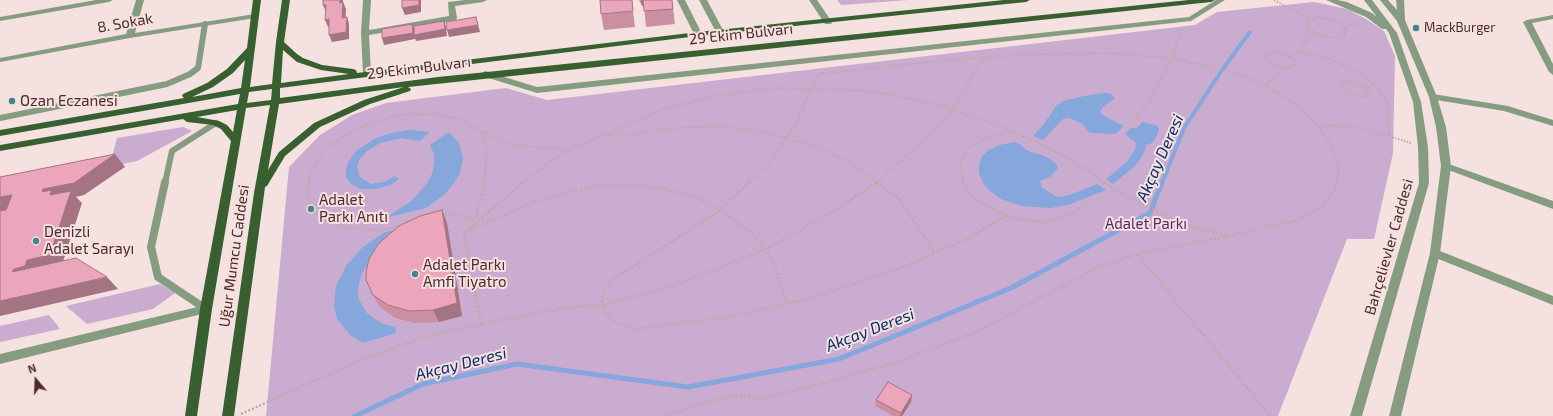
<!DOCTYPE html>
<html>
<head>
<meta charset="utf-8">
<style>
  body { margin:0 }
  #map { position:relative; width:1553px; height:416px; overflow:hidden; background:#f4e1e0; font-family:"Exo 2",sans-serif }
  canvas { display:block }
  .north { position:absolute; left:16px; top:360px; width:40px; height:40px; -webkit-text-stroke:3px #f4e1e0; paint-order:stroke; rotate:341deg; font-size:11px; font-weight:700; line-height:16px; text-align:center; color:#4d2b2b }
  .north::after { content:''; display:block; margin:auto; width:14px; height:18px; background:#4d2b2b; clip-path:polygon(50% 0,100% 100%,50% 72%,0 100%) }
</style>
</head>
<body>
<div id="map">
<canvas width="1553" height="416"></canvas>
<div class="north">N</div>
</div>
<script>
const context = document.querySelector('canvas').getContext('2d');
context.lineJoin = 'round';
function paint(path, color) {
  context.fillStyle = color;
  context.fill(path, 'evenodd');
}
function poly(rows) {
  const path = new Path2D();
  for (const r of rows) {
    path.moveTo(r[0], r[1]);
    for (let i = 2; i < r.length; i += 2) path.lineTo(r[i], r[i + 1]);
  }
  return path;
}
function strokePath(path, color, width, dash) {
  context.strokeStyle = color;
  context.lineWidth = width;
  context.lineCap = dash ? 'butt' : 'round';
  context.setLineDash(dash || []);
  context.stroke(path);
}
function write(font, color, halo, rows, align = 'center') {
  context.font = font + ' "Exo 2",sans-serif';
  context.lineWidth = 4;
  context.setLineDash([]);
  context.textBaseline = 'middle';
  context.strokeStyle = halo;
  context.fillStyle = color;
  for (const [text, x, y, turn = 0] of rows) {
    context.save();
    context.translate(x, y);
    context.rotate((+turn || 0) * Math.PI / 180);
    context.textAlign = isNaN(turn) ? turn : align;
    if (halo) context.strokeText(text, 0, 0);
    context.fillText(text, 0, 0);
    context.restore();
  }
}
paint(poly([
  [837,0,909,0,841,5],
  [1314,2,1347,9,1366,19,1384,31,1395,56,1393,153,1374,239,1347,239,1278,416,266,416,289,167,320,135,352,115,386,103,506,88,547,100,1195,25,1217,12],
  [183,127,192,131,137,161,109,167,117,138],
  [160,284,175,293,153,309,87,324,66,306],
  [49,315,60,329,0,342,0,326]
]), '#c9acd0');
paint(poly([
  [1105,93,1111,94,1115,98,1103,107,1100,112,1104,116,1124,126,1115,134,1091,133,1087,131,1083,124,1069,118,1063,119,1043,140,1033,136,1043,125,1057,105,1063,101,1084,96],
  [1142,122,1158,126,1159,129,1155,139,1152,143,1146,145,1143,155,1135,166,1113,184,1106,179,1127,162,1136,147,1135,142,1125,134,1131,128,1137,128],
  [409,130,430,132,420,141,401,138,380,143,366,152,360,159,357,166,360,177,371,184,384,182,395,176,399,179,390,185,376,189,361,189,351,184,346,177,346,168,350,159,357,150,376,138,392,133],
  [449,132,459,143,463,157,460,173,454,183,445,194,426,208,390,217,390,215,411,201,426,185,432,174,434,164,434,154,430,145],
  [1015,142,1021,145,1026,150,1044,156,1055,162,1058,168,1055,172,1050,177,1040,181,1042,187,1050,193,1058,197,1070,195,1097,184,1106,190,1068,205,1050,208,1021,206,1001,199,990,191,983,183,979,173,979,165,982,156,989,150,999,145],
  [404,228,370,260,361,275,358,291,359,300,367,313,381,323,395,327,396,333,363,343,350,335,337,319,334,307,336,286,346,266,363,247,385,232]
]), '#86a7dc');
strokePath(poly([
  [1162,183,1184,128,1222,70,1250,32]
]), '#86a7dc', 4);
strokePath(poly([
  [355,416,423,384,517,364,688,387,839,359,1011,288,1150,213,1162,182]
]), '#86a7dc', 5);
strokePath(poly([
  [1274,0,1310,18],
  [1319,17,1338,22,1346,30,1345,35,1339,37,1329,37,1314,32,1308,27,1307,22,1311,19,1319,17],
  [1344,27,1361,23],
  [1297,51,1327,58,1341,64,1358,72,1377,87,1388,103,1389,136],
  [1274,52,1292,57,1295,61,1295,65,1288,68,1273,65,1266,57,1268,53,1274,52],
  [1292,57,1314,32],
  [1349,81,1366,88,1369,91,1368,95,1360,97,1346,92,1341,88,1341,85,1344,82,1349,81],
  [1266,86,1282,68],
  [1366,88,1374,84],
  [811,89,842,89,883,93,935,104,1002,127,1053,150,1088,170,1105,183],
  [811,89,818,74,937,61,1035,54,1108,53,1172,58,1235,73,1266,86,1294,103,1316,123,1332,145,1339,167,1337,183],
  [1132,122,1151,99,1172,58,1181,29],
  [1319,127,1338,125,1362,128,1411,143],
  [483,133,487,154,484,183],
  [602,135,630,134,676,128,719,126,763,132,818,147,855,165,878,183],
  [309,183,310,173,326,148,357,128,397,115,436,114,463,120,482,132,513,145,569,150],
  [522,183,548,163,569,150,660,110,718,95,776,88,811,89],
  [748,183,769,163,797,121,811,89],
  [876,183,926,138,952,110,984,57],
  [963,183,960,169,962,158,968,149,977,142,1010,131]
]), '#c1a9a8', 2, [1.5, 1.5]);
strokePath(poly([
  [309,182,308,198,322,219,348,228,382,230,401,226],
  [749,182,717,213,613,279,603,294,602,302,604,310,609,317,616,323,635,329,736,316,821,295,901,268,971,237,1006,215],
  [877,182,900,200,935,253],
  [963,182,969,192,980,202,995,211,1011,217,1030,221,1047,221,1063,217,1077,211,1086,203],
  [1104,182,1116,191,1181,224,1230,236,1298,220,1322,207,1336,188,1337,182],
  [441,216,454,214,475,220,485,182],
  [468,231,529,204,575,190,603,185,635,185,664,189,694,196,720,210,749,231,766,249,776,269,787,303],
  [1137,254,1270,416],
  [481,324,464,233,524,182],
  [241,414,365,358,422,338,481,324,562,308,603,305,676,285,766,249,829,214,878,182],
  [663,416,734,395,763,398,817,385,897,362,976,332,1097,268,1137,254,1229,236]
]), '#c1a9a8', 2.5, [2, 2]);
strokePath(poly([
  [0,118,167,84,190,74,198,68,205,24],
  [165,183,172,151,216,123]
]), '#869c81', 6);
strokePath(poly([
  [165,182,151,247,158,277,206,309]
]), '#869c81', 8);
paint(poly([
  [96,0,113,0,109,2,0,21,0,17,96,0],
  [136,0,144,0,135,33,255,14,259,16,255,18,130,38,0,62,0,58,126,34,136,0],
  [363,0,371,0,369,30,449,16,448,2,465,0,487,0,483,2,455,6,457,18,456,20,369,35,371,74,367,77,363,74,361,33,363,0],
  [677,0,685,0,702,34,701,36,695,36,677,0],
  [699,0,707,0,724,32,723,34,717,34,699,0],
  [1216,0,1225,0,1191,21,537,93,482,76,481,74,485,71,537,87,1189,17,1216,0],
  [1553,15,1553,19,1532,23,1553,64,1553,75,1549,72,1523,22,1527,20,1553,15],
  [1433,94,1508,106,1553,120,1553,126,1504,111,1430,99,1429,97,1430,95,1433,94],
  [1446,163,1553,201,1553,209,1443,168,1441,166,1446,163],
  [1435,249,1553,296,1553,305,1431,256,1430,253,1431,250,1435,249]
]), '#869c81');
paint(poly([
  [809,0,817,0,832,22,831,24,825,24,809,0],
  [1326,0,1338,0,1347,2,1372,13,1377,17,1364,0,1372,0,1397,33,1421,102,1428,147,1429,183,1362,416,1350,416,1419,183,1418,147,1413,102,1389,33,1386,29,1382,29,1366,17,1326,0],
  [1380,0,1388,0,1397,10,1396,0,1404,0,1405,20,1437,97,1446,127,1451,166,1440,253,1401,416,1389,416,1430,253,1441,166,1436,127,1429,97,1397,21,1380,0],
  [206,305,210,306,212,309,210,312,0,364,0,354,206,305]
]), '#869c81');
paint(poly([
  [253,0,261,0,250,87,272,84,276,42,282,0,290,0,284,42,297,54,303,58,322,65,353,69,356,70,357,73,698,32,1004,0,1030,0,1026,2,698,36,367,77,280,88,280,98,438,77,1189,0,1215,0,1211,2,408,87,411,89,410,91,370,104,320,127,285,156,267,186,265,187,234,416,222,416,254,193,270,105,246,108,212,309,197,416,185,416,200,309,231,141,221,129,213,125,187,122,183,119,0,151,0,145,238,104,240,94,0,136,0,130,184,98,182,96,183,94,207,83,227,69,247,48,253,0],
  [283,50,297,62,321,70,349,74,281,83,283,50],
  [245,60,241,88,192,97,213,87,233,73,245,60],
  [404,87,364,100,314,123,279,152,268,170,279,104,404,87],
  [272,89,271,100,247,103,249,92,272,89],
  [237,110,233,132,227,125,219,121,197,117,237,110]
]), '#375f2f');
paint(poly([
  [639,0,672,0,675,24,646,27,644,6,642,6],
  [633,11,635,27,604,30,601,14],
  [447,223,462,316,439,322,415,323,395,318,380,307,373,295],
  [876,400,911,402,902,416,893,416,875,406]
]), '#cb8fa1');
paint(poly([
  [340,0,343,0,343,10,340,3],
  [419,0,421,0,421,12,405,15,402,8],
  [641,0,668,0,668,2,642,6],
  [343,2,346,9,345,24,342,18],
  [323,5,326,5,326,12],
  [347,17,349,24,349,39,332,42,329,35],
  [476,17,480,32,449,37,447,30],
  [329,19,332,26,328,27,325,20],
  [444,21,446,27,447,36,416,41,415,38,415,39,384,45,382,38,412,24,415,31],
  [115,154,125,167,84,195,76,197,82,203,61,268,12,272,14,269,27,260,43,189],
  [12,195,23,208,0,212,0,197],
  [442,210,447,223,462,316,439,322,433,310],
  [107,277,118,289,0,316,0,301],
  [912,395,911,402,902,416,900,416,901,413]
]), '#a57483');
const building = poly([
  [323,0,340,0,340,3,343,2,342,18,347,17,346,32,329,35,329,19,325,20,326,5,323,5,323,0],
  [402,0,419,0,419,5,402,8,402,0],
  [600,0,632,0,633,11,601,14,600,0],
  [643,0,672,0,673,9,644,11,643,0],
  [476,17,478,25,447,30,446,22,476,17],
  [444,21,445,29,414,35,414,26,444,21],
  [412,24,413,33,382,38,382,29,412,24],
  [115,154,74,183,43,189,42,192,52,190,50,195,71,191,50,255,27,260,25,266,14,269,12,272,76,258,107,277,0,301,0,211,6,210,12,195,0,197,0,177,115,154],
  [442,210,457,303,433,310,409,311,388,305,373,295,366,280,366,272,369,259,379,243,399,226,420,216,442,210],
  [888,382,912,395,901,413,876,400,888,382]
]);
paint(building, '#eca6bb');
strokePath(building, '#a57483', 1);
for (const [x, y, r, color] of [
  [1416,28,4,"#3f878b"],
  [12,101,4,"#3f878b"],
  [311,209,4,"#3f878b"],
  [36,241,4,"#3f878b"],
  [415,274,4,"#3f878b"]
]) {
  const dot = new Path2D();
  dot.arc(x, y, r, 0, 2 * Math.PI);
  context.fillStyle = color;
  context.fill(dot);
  strokePath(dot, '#f4e1e0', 1.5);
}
write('13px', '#4d2b2b', '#f4e1e0', [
  ["MackBurger",1424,28]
], 'left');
write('15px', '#4d2b2b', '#f4e1e0', [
  ["8. Sokak",125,23,-10],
  ["29 Ekim Bulvarı",741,34,-6],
  ["29 Ekim Bulvarı",419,68,-7],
  ["Bahçelievler Caddesi",1389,247,-74],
  ["Uğur Mumcu Caddesi",234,256,-82]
]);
write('15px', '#4d2b2b', '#f4e1e0', [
  ["Ozan Eczanesi",20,101],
  ["Adalet",319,200],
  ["Parkı Anıtı",319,217],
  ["Denizli",44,232],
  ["Adalet Sarayı",44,249],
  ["Adalet Parkı",423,265],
  ["Amfi Tiyatro",423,282]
], 'left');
write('15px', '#5b2866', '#f4e1e0', [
  ["Adalet Parkı",1146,224]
]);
write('italic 16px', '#062c6a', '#f4e1e0', [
  ["Akçay Deresi",1160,158,-66],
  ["Akçay Deresi",870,330,-21],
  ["Akçay Deresi",461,364,-14]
]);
</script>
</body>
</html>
